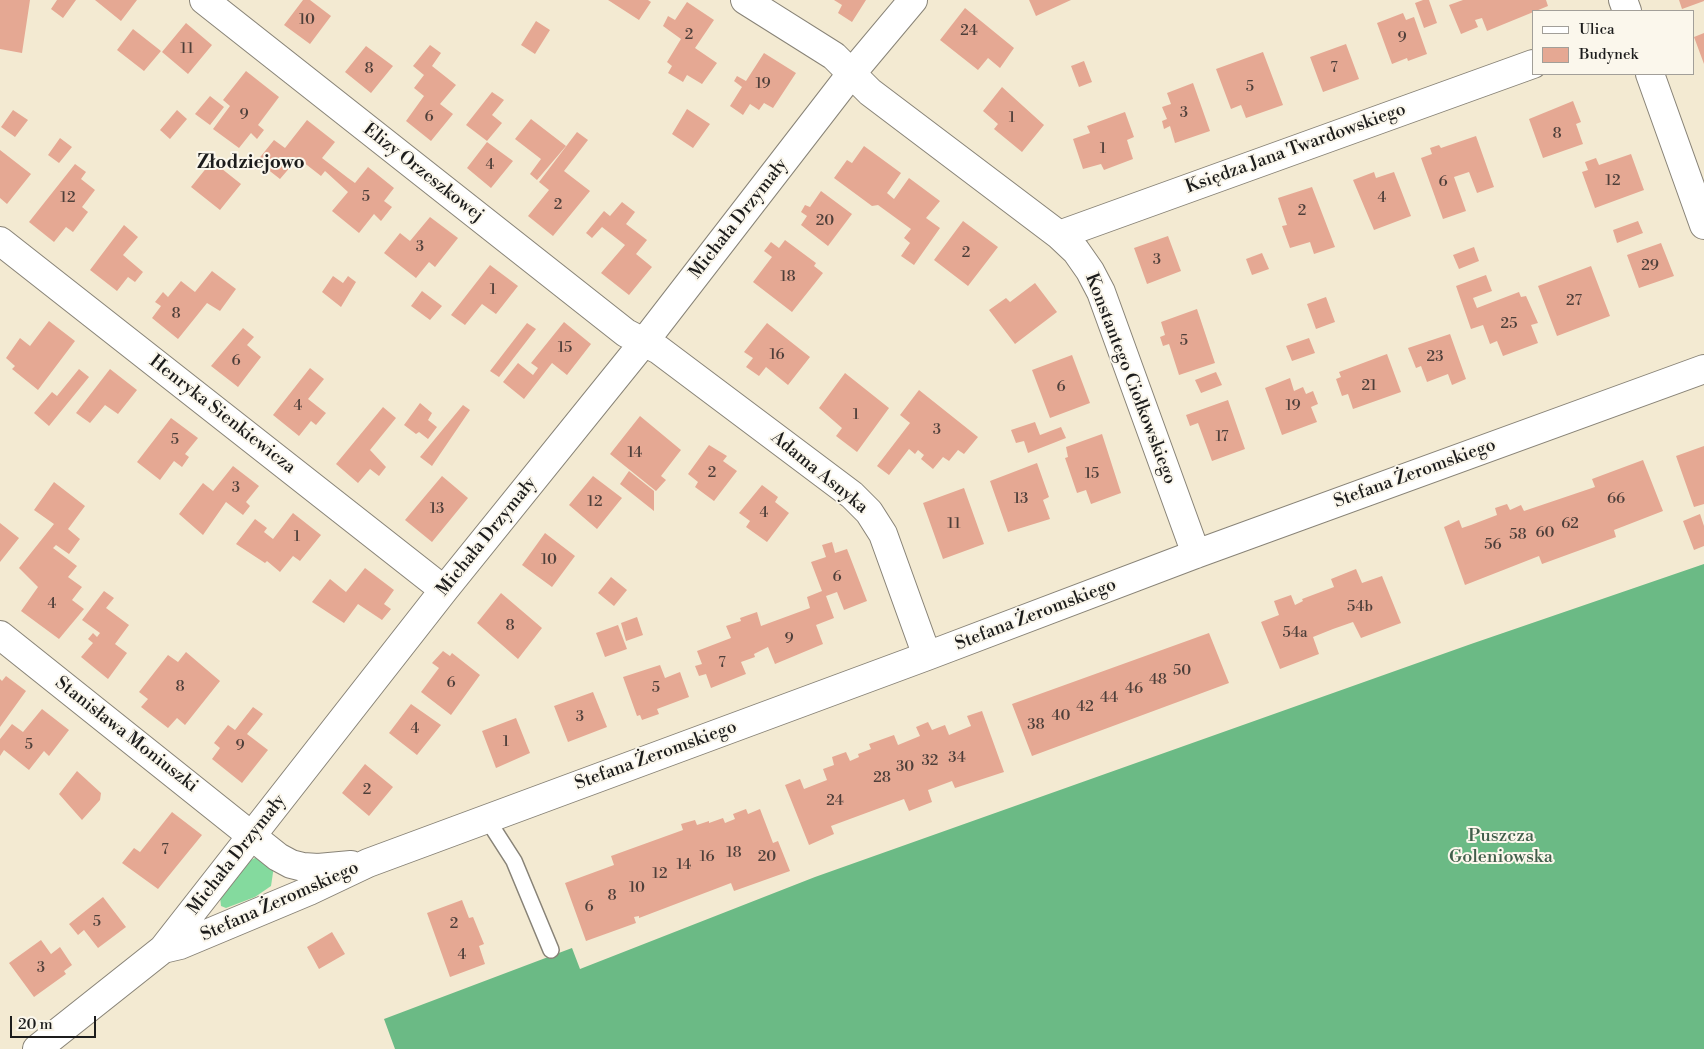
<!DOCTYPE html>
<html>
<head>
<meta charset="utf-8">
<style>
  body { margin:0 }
  #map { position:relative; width:1704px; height:1049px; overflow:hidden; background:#f3ead2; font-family:"Libre Bodoni",serif }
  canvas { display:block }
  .legend { position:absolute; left:1532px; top:10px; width:162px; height:65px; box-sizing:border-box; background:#fbf7ec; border:1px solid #a29f99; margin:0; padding:6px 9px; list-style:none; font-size:15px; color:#1c1c1c }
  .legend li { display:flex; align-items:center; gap:10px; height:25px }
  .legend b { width:25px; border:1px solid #a29f99 }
  .scale { position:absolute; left:10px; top:1016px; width:86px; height:22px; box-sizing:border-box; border:2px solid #1c1c1c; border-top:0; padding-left:6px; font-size:15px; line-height:18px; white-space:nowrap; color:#1c1c1c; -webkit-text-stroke:4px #fbf7ec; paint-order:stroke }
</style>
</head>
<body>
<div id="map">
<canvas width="1704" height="1049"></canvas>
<ul class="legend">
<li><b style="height:6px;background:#fff"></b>Ulica</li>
<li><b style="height:14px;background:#e5a893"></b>Budynek</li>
</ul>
<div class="scale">20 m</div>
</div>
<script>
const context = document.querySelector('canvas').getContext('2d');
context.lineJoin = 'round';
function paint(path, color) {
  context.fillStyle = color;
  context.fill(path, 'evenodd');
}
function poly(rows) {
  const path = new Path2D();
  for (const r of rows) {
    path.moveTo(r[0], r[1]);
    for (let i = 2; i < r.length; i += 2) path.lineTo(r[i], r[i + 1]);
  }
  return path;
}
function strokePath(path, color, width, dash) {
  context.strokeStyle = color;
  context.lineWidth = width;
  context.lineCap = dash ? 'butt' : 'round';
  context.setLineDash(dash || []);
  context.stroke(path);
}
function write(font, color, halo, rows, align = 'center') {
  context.font = font + ' "Libre Bodoni",serif';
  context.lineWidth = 4;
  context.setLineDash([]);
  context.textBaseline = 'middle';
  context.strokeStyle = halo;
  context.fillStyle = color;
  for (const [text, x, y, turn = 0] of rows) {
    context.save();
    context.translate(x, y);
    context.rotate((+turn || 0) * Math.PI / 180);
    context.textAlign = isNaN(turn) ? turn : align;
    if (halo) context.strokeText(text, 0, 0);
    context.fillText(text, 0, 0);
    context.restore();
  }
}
paint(poly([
  [257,857,274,866,271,886,255,897,226,908,221,906,220,897,249,861]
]), '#84da9e');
paint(poly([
  [1704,564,1704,1049,395,1049,384,1019,572,948,580,969,815,877,1471,644]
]), '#6bba85');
paint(poly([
  [0,0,30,0,22,53,0,49],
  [57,0,76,0,63,18,51,9],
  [95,0,137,0,121,21],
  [303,0,310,0,331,16,310,44,284,25],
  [608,0,648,0,651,2,639,20],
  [834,0,866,0,852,22,838,13,842,5],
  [1029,0,1071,0,1036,16],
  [1423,0,1429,0,1437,23,1424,28,1415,3],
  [1463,0,1546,0,1548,6,1487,31,1482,18,1475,20,1478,27,1461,34,1449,5],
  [1679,0,1704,0,1704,1,1682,9],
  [687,2,714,20,695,48,717,63,702,84,687,75,683,82,668,73,672,66,667,62,681,39,663,26,668,16,675,20],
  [965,8,1014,48,1000,68,988,58,978,70,940,40],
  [1403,13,1406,20,1414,17,1427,54,1408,61,1407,58,1392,64,1377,23],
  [536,21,550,30,535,54,521,45],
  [186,23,212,45,188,74,162,52],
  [133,29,161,51,144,71,117,50],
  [1704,33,1704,64,1694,37],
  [1346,44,1359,79,1323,92,1310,57],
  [430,45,441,53,432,66,456,85,440,104,453,114,431,141,406,121,424,96,414,88,424,75,413,66],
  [366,46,393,66,371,93,345,72],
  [1263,52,1283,105,1246,118,1241,105,1231,109,1216,69],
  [764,53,796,73,773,108,764,103,759,110,750,104,743,115,730,106,742,87,734,81,737,76,746,81],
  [1084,61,1092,82,1079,87,1071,66],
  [246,71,279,97,258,125,264,130,257,139,251,133,239,148,213,129,230,106,223,100],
  [1193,83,1210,131,1175,143,1170,126,1164,129,1162,121,1167,119,1162,107,1171,104,1167,93],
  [1002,87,1044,125,1022,152,994,129,998,124,983,111],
  [492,92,504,100,492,115,502,123,487,141,466,125],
  [210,96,224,107,210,125,195,114],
  [1573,101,1581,122,1576,124,1583,144,1543,158,1529,119],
  [687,109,710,124,693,148,672,134],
  [13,110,28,120,15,137,1,127],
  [177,110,187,119,170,139,160,130],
  [1125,112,1134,137,1127,140,1133,159,1104,170,1101,164,1083,169,1073,139,1090,133,1087,126],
  [531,119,566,146,537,180,530,174,541,159,515,139],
  [307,120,335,142,322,158,348,178,355,183,368,167,394,188,384,201,392,207,381,221,374,214,359,233,332,211,348,192,325,171,321,176,298,158,280,179,257,161,274,140,285,148],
  [577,132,588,140,564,171,590,191,553,236,528,216,549,190,539,182],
  [1476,136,1494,187,1477,193,1469,172,1454,177,1466,211,1443,219,1421,158,1432,154,1430,148,1439,145,1441,148],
  [60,138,72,147,59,163,48,155],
  [487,142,513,161,491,188,467,168],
  [864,146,901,173,887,193,894,199,909,178,940,201,926,218,940,228,914,265,901,256,910,243,904,238,911,229,878,205,872,206,834,178,847,160,852,163],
  [0,150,31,174,7,204,0,198],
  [1631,154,1644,190,1595,208,1582,172,1588,170,1585,162,1596,158,1599,165],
  [212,161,241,184,220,210,191,187],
  [75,164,86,172,81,179,95,190,82,207,88,212,73,232,66,227,54,242,29,222],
  [1374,172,1376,178,1394,172,1411,216,1374,230,1353,180],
  [1312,187,1335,247,1314,254,1310,242,1290,248,1282,226,1287,225,1278,198],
  [821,191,852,214,828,246,801,225,807,216,801,212,805,205,810,207],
  [622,202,635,212,626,224,647,240,636,254,652,267,629,295,601,273,625,245,602,227,592,238,586,233,604,211,610,216],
  [430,217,458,238,435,267,429,262,416,278,384,253,400,233,410,241],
  [963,221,998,247,968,286,934,260],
  [1638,221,1643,233,1617,243,1613,230],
  [124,225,138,237,123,255,143,272,135,282,128,277,117,291,90,270],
  [1168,236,1181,271,1147,284,1134,248],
  [785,240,816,263,814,266,823,273,792,312,753,282,772,257,764,251,771,242,779,248],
  [1661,243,1674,276,1639,288,1627,255],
  [1474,247,1479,261,1459,269,1453,255],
  [1262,253,1269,269,1252,275,1246,259],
  [490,265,518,286,496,314,482,304,465,325,451,315],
  [1591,266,1610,316,1557,336,1538,286],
  [212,271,236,289,220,311,207,303,178,339,152,318,161,306,155,302,163,292,168,297,181,281,195,292],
  [1486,275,1492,291,1473,298,1477,308,1519,292,1521,297,1526,296,1538,323,1531,325,1538,343,1503,356,1497,341,1490,344,1483,325,1471,329,1456,286],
  [333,276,343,283,348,276,356,282,341,307,322,292],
  [1035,283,1057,312,1015,344,989,310,1006,298,1010,302],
  [422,291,442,306,430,320,411,306],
  [1326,297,1335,322,1316,329,1307,304],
  [1197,309,1215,363,1179,375,1169,344,1163,346,1160,337,1165,335,1161,322],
  [49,321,75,341,38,390,12,369,15,366,6,358,20,338,30,346],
  [564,322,591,344,567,375,552,363,524,399,503,382,518,363,533,375,538,368,531,363],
  [527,323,536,329,499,377,490,371],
  [767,323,810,357,788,385,766,367,759,376,746,367,753,358,744,352],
  [243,328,254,337,247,345,261,357,238,387,211,366],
  [1450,334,1466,379,1452,385,1448,374,1427,382,1421,366,1416,368,1408,348],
  [1309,338,1315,353,1292,361,1286,346],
  [1387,354,1401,392,1353,409,1348,394,1342,396,1336,379,1341,377,1339,372],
  [1072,355,1090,403,1050,418,1032,370],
  [310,368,324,379,308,399,326,413,316,425,311,421,299,436,273,415],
  [79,369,89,377,49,426,34,413,52,392,57,396],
  [110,369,137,390,118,414,105,405,90,423,76,413],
  [1216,372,1222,385,1201,393,1195,380],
  [845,373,889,408,857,452,836,436,842,428,819,408],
  [1290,378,1294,391,1303,387,1306,394,1313,391,1318,404,1311,407,1317,422,1282,435,1265,388],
  [919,390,978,437,964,454,958,450,949,461,943,457,933,469,921,459,924,455,918,450,915,454,909,449,889,475,877,466,910,423,900,415],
  [1228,400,1245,449,1212,461,1198,423,1190,426,1186,415],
  [420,403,432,413,428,420,437,427,428,439,419,432,416,434,404,425],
  [463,405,470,410,432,466,420,457],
  [383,407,396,418,370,450,386,467,379,476,370,469,358,483,336,464],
  [640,416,681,450,661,476,666,480,656,491,610,454],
  [171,418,198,438,185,454,189,457,182,467,174,461,160,480,137,462],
  [1035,422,1040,435,1061,427,1066,438,1028,453,1024,441,1016,443,1011,430],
  [1102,434,1121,493,1091,504,1086,490,1077,493,1065,458,1068,457,1066,447],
  [709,445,727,456,723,461,737,471,714,501,695,487,698,482,688,474],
  [1704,446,1704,504,1694,507,1676,456],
  [1643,460,1663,511,1614,530,1616,537,1542,564,1539,556,1465,585,1444,527,1459,520,1462,528,1471,525,1497,515,1495,508,1507,504,1510,510,1521,505,1524,511,1595,487,1592,479],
  [1037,463,1049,497,1043,500,1050,519,1008,532,990,481],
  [233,466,259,486,246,502,250,506,243,515,226,502,203,535,179,514,203,483,213,491],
  [629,471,654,491,654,511,620,484],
  [442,476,468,498,432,542,405,520],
  [593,476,622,498,597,529,569,505],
  [54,482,85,506,68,529,80,539,69,554,56,545,53,548,77,566,68,577,82,587,72,600,84,609,59,639,21,611,38,587,19,568,54,524,34,510],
  [762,485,778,497,775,502,789,513,767,542,746,527,750,521,739,513],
  [964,488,984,544,943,559,923,503],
  [293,513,321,535,300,561,293,556,280,572,267,561,265,563,236,544,255,519,267,528,264,532,273,539],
  [1700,514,1704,526,1704,546,1694,550,1683,521],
  [0,523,19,538,0,562],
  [545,533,575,556,552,587,522,565],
  [832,542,835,553,847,549,867,601,844,610,837,592,826,596,834,618,816,625,823,644,775,664,768,647,754,654,755,657,741,662,746,674,711,688,706,674,699,676,695,666,702,664,697,651,731,638,726,626,741,621,740,618,757,612,761,626,810,608,807,597,822,591,811,562,826,557,822,545],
  [365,568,394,590,384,604,391,609,382,620,358,604,344,623,312,602,330,579,346,592],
  [1356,569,1362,583,1382,576,1401,623,1361,638,1353,622,1333,629,1313,637,1319,654,1280,669,1261,622,1279,615,1274,601,1291,595,1295,605,1303,601,1302,599,1334,587,1331,579],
  [611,577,627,590,614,606,598,593],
  [104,591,114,598,106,608,129,625,115,644,127,653,108,679,81,657,93,643,88,639,93,633,97,637,100,633,82,620],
  [501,593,542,628,518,659,477,623],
  [637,617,643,635,626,641,621,623],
  [618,625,627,649,605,657,596,633],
  [1209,633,1229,683,1032,756,1012,704],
  [443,651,450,656,452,653,480,675,451,715,421,692,439,668,432,663],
  [186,652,220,681,185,725,177,718,168,728,141,707,148,699,139,692,168,655,178,662],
  [660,665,665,678,680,672,689,697,657,709,659,714,642,720,640,715,637,716,623,677],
  [6,676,26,691,0,727,0,679,2,681],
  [593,692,607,727,568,742,554,706],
  [411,704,441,725,417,755,389,733],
  [253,707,263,714,247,734,268,750,242,783,212,759,220,748,214,743,228,725,235,730],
  [42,709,69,730,49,756,44,751,29,770,4,750,0,756,0,739,12,724,23,732],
  [982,711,1004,772,955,788,952,781,928,790,932,802,909,811,904,799,831,826,834,834,809,845,785,785,800,779,804,789,827,780,823,769,834,765,832,757,846,752,850,761,859,757,858,754,871,749,869,744,894,735,898,745,920,736,916,727,928,722,932,730,945,725,949,735,971,726,967,716],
  [516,718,530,753,496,768,482,731],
  [365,764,393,787,369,816,342,793],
  [77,771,101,793,100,800,82,820,59,794],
  [746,809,748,814,760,809,773,843,778,841,790,871,734,891,731,883,639,918,639,916,634,917,636,923,586,941,565,883,614,865,611,856,683,830,681,824,695,820,697,825,709,821,709,823,723,818,725,823,735,819,733,814],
  [172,812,202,835,158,889,122,863,134,848,140,852],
  [103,897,126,927,98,948,84,930,78,935,69,924],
  [462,900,469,918,473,917,484,944,479,946,485,964,450,977,427,913],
  [332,932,345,954,319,969,307,947],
  [41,940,51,954,60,947,72,965,64,971,66,974,34,997,9,963]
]), '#e5a893');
const lane = poly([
  [487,819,514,861,551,950]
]);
const street = poly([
  [204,0,626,333,659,350,852,495,869,512,883,534,927,656],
  [745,0,834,56,870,92,1059,235,1076,251,1090,271,1101,292,1196,554],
  [1623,0,1627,11],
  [1650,74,1704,225],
  [1059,235,1533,64],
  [0,241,444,590],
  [0,635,278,857,291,864,303,867,318,868,351,865],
  [163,949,180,945,309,891,368,863,927,656,1196,554,1704,369],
  [37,1049,163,949,444,590,644,342,851,74,913,0]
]);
strokePath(lane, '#888377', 18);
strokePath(street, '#888377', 30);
strokePath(lane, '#fff', 15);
strokePath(street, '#fff', 28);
write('15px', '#4e3f3a', null, [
  ["10",307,20],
  ["24",969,31],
  ["2",689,35],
  ["9",1402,38],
  ["11",187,49],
  ["7",1334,68],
  ["8",369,69],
  ["19",763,84],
  ["5",1250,87],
  ["3",1184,113],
  ["9",244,115],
  ["6",429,117],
  ["1",1012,118],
  ["8",1557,134],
  ["1",1103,149],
  ["4",490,165],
  ["12",1613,181],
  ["6",1443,182],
  ["5",366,197],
  ["12",68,198],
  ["4",1382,198],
  ["2",558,205],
  ["2",1302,211],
  ["20",825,221],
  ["3",420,247],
  ["2",966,253],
  ["3",1157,260],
  ["29",1650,266],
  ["18",788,277],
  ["1",493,290],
  ["27",1574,301],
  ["8",176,314],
  ["25",1509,324],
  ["5",1184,341],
  ["15",565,348],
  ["16",777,355],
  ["23",1435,357],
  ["6",236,361],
  ["21",1369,386],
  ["6",1061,387],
  ["4",298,406],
  ["19",1293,406],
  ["1",856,415],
  ["3",937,430],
  ["17",1222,437],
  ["5",175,440],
  ["14",635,453],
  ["2",712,473],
  ["15",1092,474],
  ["3",236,488],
  ["13",1021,499],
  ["66",1616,499],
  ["12",595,502],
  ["13",437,509],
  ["4",764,513],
  ["11",954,524],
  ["62",1570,524],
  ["60",1545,533],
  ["58",1518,535],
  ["1",297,537],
  ["56",1493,545],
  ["10",549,560],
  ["6",837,577],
  ["4",52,604],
  ["54b",1360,607],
  ["8",510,626],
  ["54a",1295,633],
  ["9",789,639],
  ["7",722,663],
  ["50",1182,671],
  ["48",1158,680],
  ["6",451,683],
  ["8",180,687],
  ["5",656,688],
  ["46",1134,689],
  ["44",1109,698],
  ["42",1085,707],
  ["40",1061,716],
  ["3",580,717],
  ["38",1036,725],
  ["4",415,729],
  ["1",506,742],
  ["5",29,745],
  ["9",240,746],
  ["34",957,758],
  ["32",930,761],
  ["30",905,767],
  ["28",882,778],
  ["2",367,790],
  ["24",835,801],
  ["7",165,850],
  ["18",734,853],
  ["16",707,857],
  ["20",767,857],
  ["14",684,865],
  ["12",660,874],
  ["10",637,888],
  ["8",612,896],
  ["6",589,907],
  ["5",97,922],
  ["2",454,924],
  ["4",462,955],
  ["3",41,968]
]);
write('18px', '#1c1c1c', '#fbf7ec', [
  ["Księdza Jana Twardowskiego",1296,149,-20],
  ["Elizy Orzeszkowej",423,173,38],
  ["Michała Drzymały",739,219,-52],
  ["Konstantego Ciołkowskiego",1130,379,69],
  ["Henryka Sienkiewicza",222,415,38],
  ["Adama Asnyka",819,473,39],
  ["Stefana Żeromskiego",1415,474,-20],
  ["Michała Drzymały",487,537,-51],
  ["Stefana Żeromskiego",1036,615,-21],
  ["Stanisława Moniuszki",126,735,38],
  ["Stefana Żeromskiego",656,756,-20],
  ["Michała Drzymały",237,855,-52],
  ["Stefana Żeromskiego",280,902,-24]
]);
write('18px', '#405e4a', '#fbf7ec', [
  ["Puszcza",1501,837],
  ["Goleniowska",1501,858]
]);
write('bold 19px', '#1c1c1c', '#fbf7ec', [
  ["Złodziejowo",251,163]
]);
</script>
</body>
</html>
